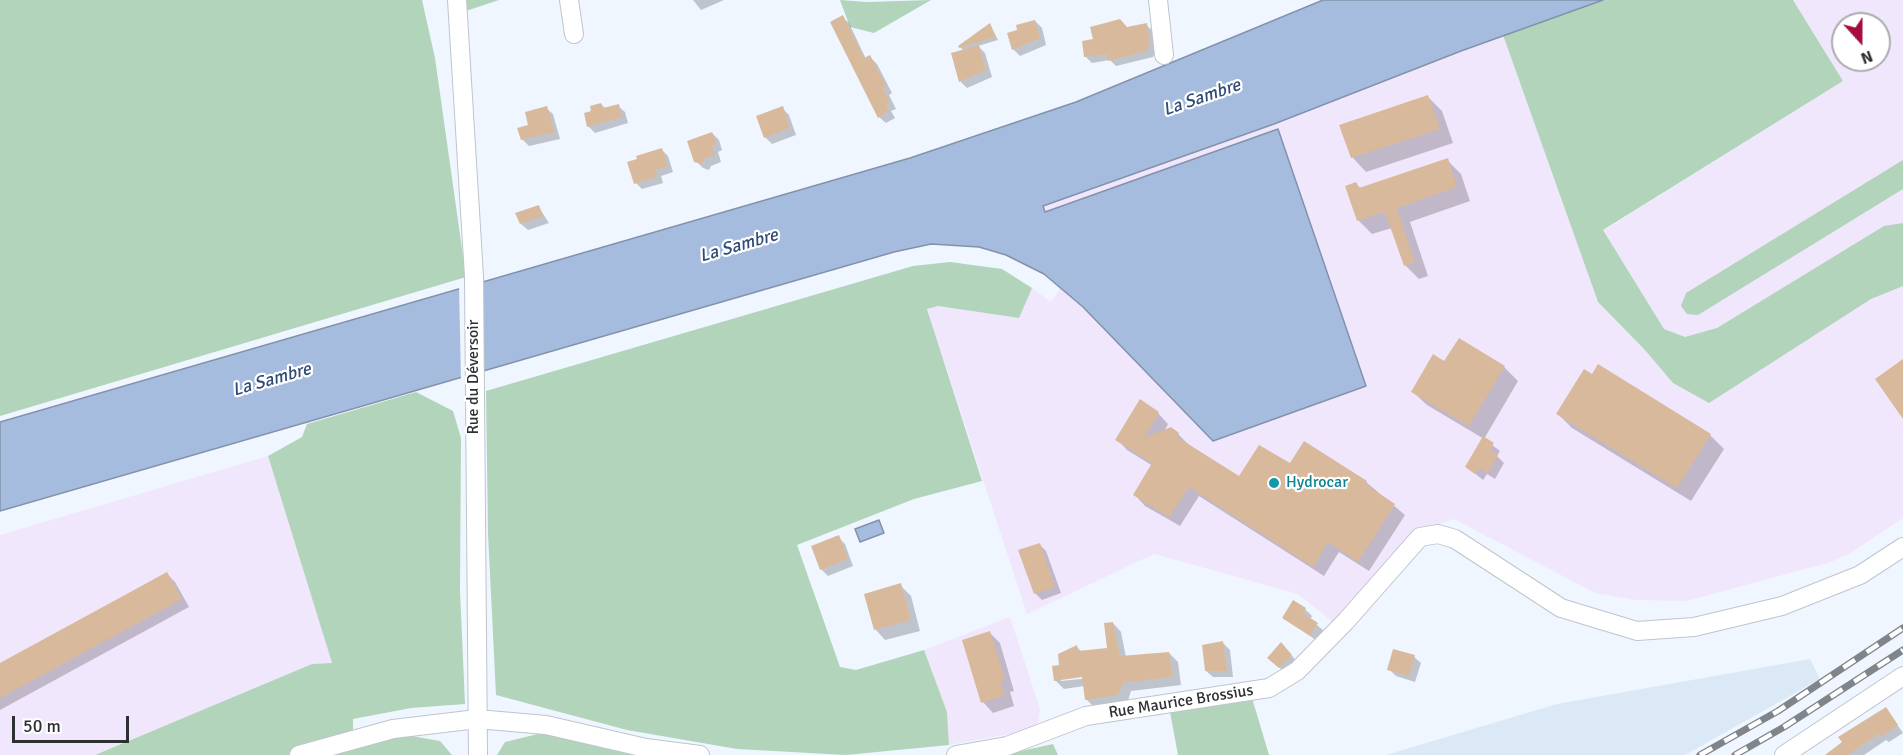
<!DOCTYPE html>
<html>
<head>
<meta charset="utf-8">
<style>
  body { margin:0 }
  #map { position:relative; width:1903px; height:755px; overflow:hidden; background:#eff6ff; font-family:Signika,sans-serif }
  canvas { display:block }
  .north { position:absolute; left:1831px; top:12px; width:60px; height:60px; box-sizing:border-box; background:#fff; border:2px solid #abacad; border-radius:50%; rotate:159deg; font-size:16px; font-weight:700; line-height:24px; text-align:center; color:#2d3033 }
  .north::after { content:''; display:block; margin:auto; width:21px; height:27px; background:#a60d3c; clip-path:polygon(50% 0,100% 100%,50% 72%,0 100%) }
  .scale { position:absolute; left:12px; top:716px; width:117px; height:27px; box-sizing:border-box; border:3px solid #2d3033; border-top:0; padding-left:8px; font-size:18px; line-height:21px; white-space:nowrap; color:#2d3033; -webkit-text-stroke:4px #fff; paint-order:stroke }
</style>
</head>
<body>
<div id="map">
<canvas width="1903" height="755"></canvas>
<div class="north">N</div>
<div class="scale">50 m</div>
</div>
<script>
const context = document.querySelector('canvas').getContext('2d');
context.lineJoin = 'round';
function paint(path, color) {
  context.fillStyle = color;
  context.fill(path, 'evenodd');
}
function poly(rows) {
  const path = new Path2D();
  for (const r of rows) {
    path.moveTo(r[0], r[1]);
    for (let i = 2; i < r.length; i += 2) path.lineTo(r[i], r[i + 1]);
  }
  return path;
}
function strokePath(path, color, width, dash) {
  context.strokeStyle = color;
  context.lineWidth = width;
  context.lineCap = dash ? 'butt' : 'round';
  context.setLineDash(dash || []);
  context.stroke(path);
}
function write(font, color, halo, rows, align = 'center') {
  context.font = font + ' Signika,sans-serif';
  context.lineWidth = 4.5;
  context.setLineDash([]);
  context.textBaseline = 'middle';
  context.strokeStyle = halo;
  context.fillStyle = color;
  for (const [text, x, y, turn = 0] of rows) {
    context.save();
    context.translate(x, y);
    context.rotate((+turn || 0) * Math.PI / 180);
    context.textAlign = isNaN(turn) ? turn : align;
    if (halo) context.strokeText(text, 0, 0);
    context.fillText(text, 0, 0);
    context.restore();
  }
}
paint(poly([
  [1810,659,1820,679,1685,755,1386,755,1557,704]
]), '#dbe8f6');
paint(poly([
  [1793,0,1903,0,1903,518,1849,554,1831,562,1687,601,1636,600,1595,593,1454,519,1411,534,1334,623,1298,594,1154,554,1027,614,927,309,938,306,1018,318,1032,288,1051,302,1061,287,1083,307,1366,386,1278,129,1044,212,1043,206,1274,124,1503,35,1598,302,1644,349,1673,383,1674,345,1603,231,1843,81],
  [1843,24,1879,24,1879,60,1843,60],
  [268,456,332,663,312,664,95,755,0,755,0,535],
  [1010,617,1040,709,1038,723,1027,731,949,745,947,712,924,650]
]), '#f1e7fc');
paint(poly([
  [0,0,422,0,435,58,466,277,0,416],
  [465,0,499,0,466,11],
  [840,0,867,2,931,0,874,33,850,27],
  [1603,0,1793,0,1843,81,1603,230,1664,329,1685,337,1717,328,1884,226,1903,223,1903,286,1871,299,1709,403,1673,383,1644,349,1598,302,1503,35],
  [1903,160,1903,189,1698,315,1687,314,1681,306,1686,293],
  [950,262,1002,269,1032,288,1019,318,938,306,927,309,982,481,914,499,797,545,840,667,856,670,924,650,947,712,949,745,846,755,737,749,627,730,496,695,488,534,486,391,913,266],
  [416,392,453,411,461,438,460,591,465,704,411,708,353,719,353,739,299,755,95,755,312,664,332,663,268,456,302,437,307,424],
  [1252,698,1269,755,1178,755,1170,712],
  [542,733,656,755,497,755,505,742],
  [400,734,440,741,452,755,330,755],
  [1053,744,1058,755,1003,755]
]), '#b2d4bb');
const water = poly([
  [1323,0,1603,0,1461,51,1274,124,1043,206,1045,212,1278,129,1366,386,1213,441,1083,307,1044,274,1006,255,979,247,931,244,894,252,0,511,0,422,910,158,1076,102,1323,0],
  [879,520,884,533,860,542,855,529,879,520]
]);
paint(water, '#a6bcde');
strokePath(water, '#8292ab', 1.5);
paint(poly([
  [481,278,483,376,461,382,459,284]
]), '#eff6ff');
paint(poly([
  [693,0,724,0,701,10],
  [842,17,849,23,866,59,870,57,877,64,892,93,889,95,896,109,891,111,895,118,886,123,879,117],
  [1035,21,1042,28,1046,45,1020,56,1013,49],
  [990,25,998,40,978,46,985,53,992,77,967,88,961,82,953,54,964,51,960,47],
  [1146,25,1153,31,1156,49,1153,57,1116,66,1110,60,1092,63,1085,56,1095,41,1127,28],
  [1428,97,1442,111,1453,143,1366,172,1353,158,1341,126],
  [601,104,606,109,618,106,625,112,628,123,595,133,588,126,593,112],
  [546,108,553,114,560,139,529,146,522,139],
  [782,108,789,115,796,135,772,144,765,137],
  [712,133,719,140,722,150,718,152,721,162,711,166,709,170,703,168,696,161],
  [662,150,668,156,673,172,661,176,663,183,642,189,636,183],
  [1447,160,1461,174,1470,201,1410,222,1428,276,1419,279,1405,265,1392,228,1372,234,1358,220,1356,183,1361,189],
  [538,206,549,223,528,230,521,224],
  [1445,363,1504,367,1518,381,1484,439,1500,451,1497,456,1504,463,1495,479,1487,474,1483,480,1467,467,1484,439,1427,405,1413,392],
  [1158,413,1168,424,1164,432,1178,434,1188,444,1240,478,1366,482,1405,515,1369,571,1339,552,1324,576,1199,496,1180,526,1145,506,1135,495,1153,466,1127,450,1117,439],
  [1558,414,1710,435,1724,449,1691,501,1572,428],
  [838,537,845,544,853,566,828,576,821,569],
  [1039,544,1046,551,1061,593,1042,600,1035,593],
  [167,574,175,582,189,607,0,710,0,665],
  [900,585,911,596,920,631,885,640,875,629],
  [1305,609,1312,616,1310,619,1324,631,1317,641,1284,617],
  [1113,623,1121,632,1126,657,1169,653,1178,662,1181,685,1131,691,1127,704,1095,708,1086,699,1084,686,1064,689,1055,680,1060,666,1077,647,1082,652,1108,650],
  [1089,675,1089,678,1061,681,1061,678],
  [990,633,1000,643,1014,691,1010,692,1014,706,993,713,983,702],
  [1223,643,1230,650,1233,677,1213,677,1206,671],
  [1288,651,1298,663,1286,674,1270,658],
  [1414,657,1421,663,1415,682,1396,676,1389,669],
  [1886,709,1903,733,1889,742,1886,740,1864,755,1841,755]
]), '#0003');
paint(poly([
  [843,15,864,58,870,55,886,86,883,88,890,102,886,104,889,111,878,118,830,22],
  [1120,19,1127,27,1147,23,1150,42,1147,51,1108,61,1106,54,1084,57,1082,41,1093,39,1090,27],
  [1035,20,1040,38,1012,50,1007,33,1017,30,1016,25],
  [990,23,996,37,959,48,958,46],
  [979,45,986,70,959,82,951,53],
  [1428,95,1440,129,1351,158,1339,125],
  [601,103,603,108,619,104,622,117,587,127,584,113,591,111,590,106],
  [547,106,555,132,521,140,517,128,528,125,525,112],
  [783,106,790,128,764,138,756,116],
  [712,132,717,144,712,146,715,155,704,159,702,164,694,162,687,141],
  [662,148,668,166,656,170,657,177,634,184,627,162,637,159,636,156],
  [1448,158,1457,187,1397,208,1415,262,1404,266,1385,212,1357,221,1345,186,1356,182,1359,188],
  [539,205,543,216,520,224,515,213],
  [1459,338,1505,366,1469,426,1411,392,1433,354,1444,361],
  [1903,359,1903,419,1875,379],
  [1598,364,1711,434,1677,488,1556,414,1584,369,1592,374],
  [1140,399,1159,412,1144,438,1171,427,1179,433,1177,437,1239,476,1259,445,1290,463,1304,441,1367,481,1365,484,1395,504,1358,562,1328,542,1313,567,1189,487,1169,517,1133,495,1152,463,1115,440],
  [1483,436,1494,443,1490,450,1498,455,1488,473,1480,468,1475,474,1465,467],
  [839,535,848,559,820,570,811,546],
  [1040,543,1055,587,1034,594,1018,550],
  [167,572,182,599,0,698,0,663],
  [901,583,911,620,874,630,864,594],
  [1293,600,1306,608,1303,613,1318,623,1310,636,1282,618],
  [1113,622,1120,656,1169,652,1173,677,1123,683,1118,695,1085,700,1082,677,1054,681,1052,666,1059,665,1058,654,1077,645,1078,651,1107,648,1104,623],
  [990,631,1005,680,1000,682,1005,695,981,703,962,640],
  [1223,641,1227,671,1205,671,1202,645],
  [1281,642,1292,655,1279,668,1267,658],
  [1393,649,1415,655,1409,676,1387,670],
  [1886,707,1898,725,1881,737,1879,734,1848,755,1825,755,1842,742,1838,737]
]), '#d9b99c');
const minor = poly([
  [457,0,474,276,478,755],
  [569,0,574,34],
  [1158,0,1164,55],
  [299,755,393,729,477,719,546,725,646,748,700,755],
  [956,755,1007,746,1086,716,1269,688,1297,671,1346,621,1420,537,1438,534,1455,539,1561,608,1637,631,1694,627,1782,606,1860,575,1903,547],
  [1784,755,1903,676]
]);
strokePath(minor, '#bec5cd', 20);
strokePath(minor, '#fff', 18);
const rail = poly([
  [1700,755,1778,711,1903,628],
  [1735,755,1784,727,1903,650]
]);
strokePath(rail, '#80858b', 7);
strokePath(rail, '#fff', 4.5, [14]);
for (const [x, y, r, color] of [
  [1274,483,6,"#0f9aa8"]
]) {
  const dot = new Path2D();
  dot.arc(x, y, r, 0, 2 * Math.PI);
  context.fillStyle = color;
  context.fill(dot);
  strokePath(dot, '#fff', 2);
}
write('16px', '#2d3033', '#fff', [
  ["Rue du Déversoir",474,377,-90],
  ["Rue Maurice Brossius",1181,702,-9]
]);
write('16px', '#0d838f', '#fff', [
  ["Hydrocar",1286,483]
], 'left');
write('italic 18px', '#2f4c79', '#fff', [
  ["La Sambre",1202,98,-19],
  ["La Sambre",739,246,-16],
  ["La Sambre",272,380,-16]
]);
</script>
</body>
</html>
